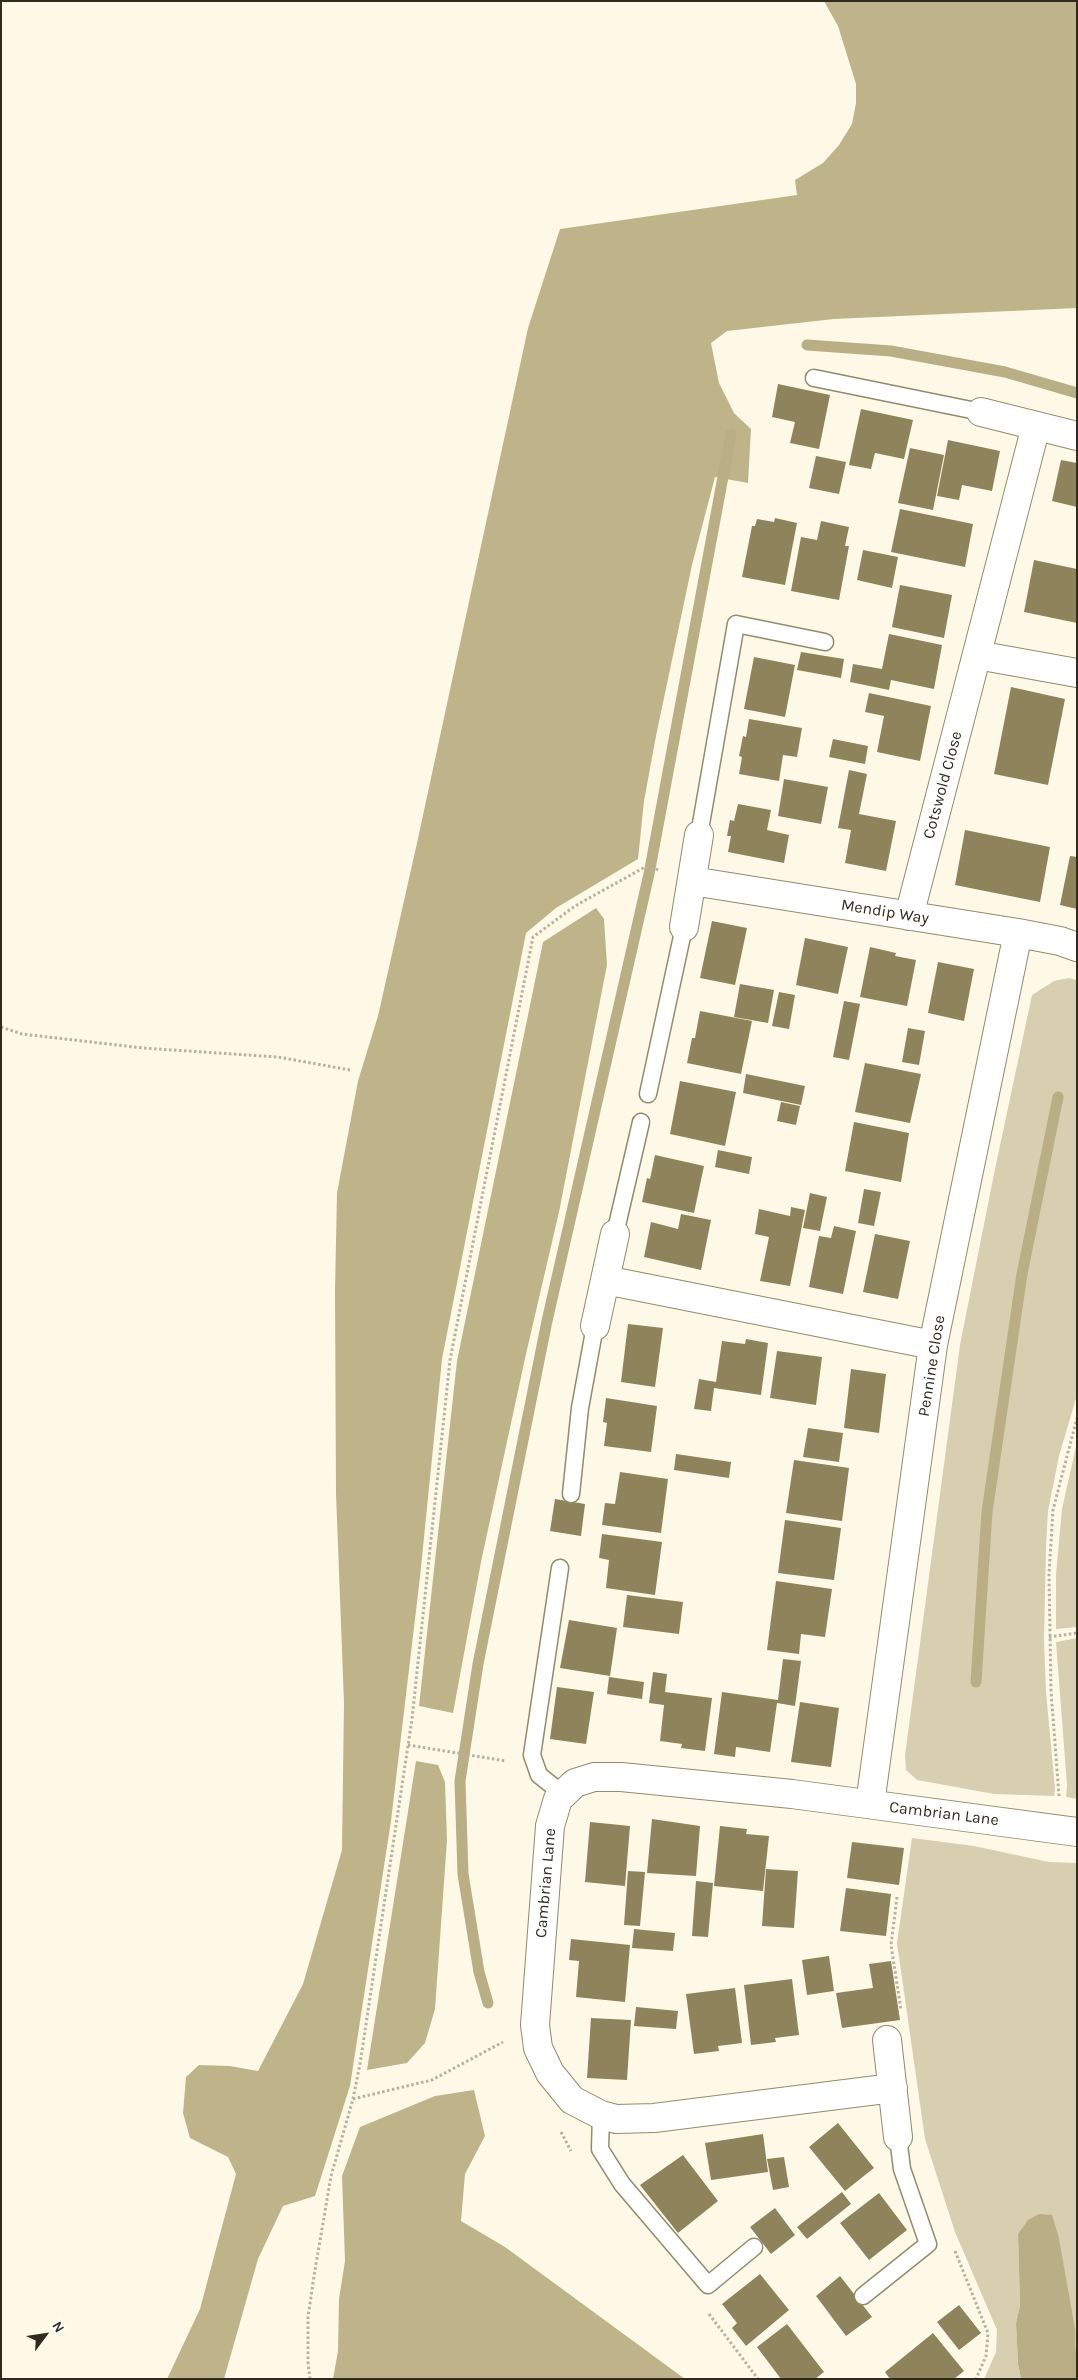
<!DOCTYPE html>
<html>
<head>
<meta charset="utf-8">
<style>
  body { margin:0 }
  #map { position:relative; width:1078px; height:2380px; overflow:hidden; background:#fef9e6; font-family:Karla,sans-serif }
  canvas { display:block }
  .frame { position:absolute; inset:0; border:2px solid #2f2b1f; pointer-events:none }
  .north { position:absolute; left:20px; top:2310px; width:50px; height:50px; -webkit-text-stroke:4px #fff; paint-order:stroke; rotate:59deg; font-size:14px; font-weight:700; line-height:20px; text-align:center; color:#2f2b1f }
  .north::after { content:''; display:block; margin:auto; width:18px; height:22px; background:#2f2b1f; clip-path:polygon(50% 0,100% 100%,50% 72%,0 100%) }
</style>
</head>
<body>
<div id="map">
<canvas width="1078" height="2380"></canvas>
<div class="frame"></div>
<div class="north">N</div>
</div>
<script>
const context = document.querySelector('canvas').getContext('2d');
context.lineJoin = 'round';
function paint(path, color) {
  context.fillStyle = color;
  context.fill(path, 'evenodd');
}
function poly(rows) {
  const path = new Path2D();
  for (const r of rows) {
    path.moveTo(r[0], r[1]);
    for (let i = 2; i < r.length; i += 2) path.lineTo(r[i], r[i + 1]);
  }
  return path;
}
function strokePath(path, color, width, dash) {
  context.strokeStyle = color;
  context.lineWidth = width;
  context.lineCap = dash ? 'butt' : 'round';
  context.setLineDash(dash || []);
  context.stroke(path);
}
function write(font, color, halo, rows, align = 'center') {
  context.font = font + ' Karla,sans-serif';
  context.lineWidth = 4;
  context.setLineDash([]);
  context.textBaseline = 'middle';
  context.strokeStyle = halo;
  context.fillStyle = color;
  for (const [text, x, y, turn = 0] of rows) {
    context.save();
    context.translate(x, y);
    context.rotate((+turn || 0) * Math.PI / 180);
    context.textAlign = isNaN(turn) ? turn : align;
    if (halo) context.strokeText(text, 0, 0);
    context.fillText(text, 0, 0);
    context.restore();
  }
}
paint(poly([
  [1069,978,1077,980,1077,1395,1059,1456,1048,1511,1046,1546,1044,1640,1046,1692,1055,1788,1054,1796,994,1794,917,1780,906,1770,905,1755,960,1345,995,1169,1032,995,1054,981],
  [1077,1442,1077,1627,1056,1629,1056,1574,1062,1509],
  [1077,1638,1077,1799,1066,1797,1067,1785,1056,1642],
  [912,1838,974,1846,1049,1862,1077,1863,1077,2350,1059,2238,1018,2234,1020,2306,1016,2323,1018,2364,1021,2379,984,2379,996,2352,997,2330,955,2232,925,2139,897,1943]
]), '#d7cfb0');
paint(poly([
  [824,1,1077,1,1077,308,834,319,727,331,711,343,719,383,734,413,751,429,748,483,715,477,692,565,656,736,644,801,638,859,556,908,526,933,442,1359,420,1577,391,1821,350,2086,315,2196,283,2206,258,2259,224,2379,167,2379,200,2309,236,2174,228,2157,190,2138,183,2113,186,2077,199,2065,230,2066,258,2071,303,1984,342,1850,344,1703,336,1493,335,1291,337,1193,358,1081,378,1016,417,843,528,328,560,229,797,195,795,180,823,163,839,145,852,124,856,103,856,84,838,26],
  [596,908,604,919,607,965,559,1212,526,1354,481,1562,453,1713,419,1706,457,1361,543,942],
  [416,1761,438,1765,445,1782,447,1840,435,2009,425,2043,407,2063,367,2070],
  [474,2090,485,2136,465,2174,461,2221,505,2247,685,2379,333,2379,338,2351,339,2299,345,2261,342,2176,360,2127,435,2096]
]), '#bfb489');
paint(poly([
  [1039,2214,1052,2215,1059,2238,1075,2329,1077,2379,1021,2379,1018,2364,1016,2323,1020,2306,1018,2234,1028,2220]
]), '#b9ae84');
strokePath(poly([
  [807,345,891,351,1005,372,1077,393],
  [976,1682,987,1512,1022,1274,1058,1097],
  [488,2003,479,1972,463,1874,460,1781,478,1664,547,1321,649,874,731,434]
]), '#b9ae84', 11);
paint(poly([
  [778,384,830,395,819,449,790,443,795,422,772,417],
  [861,409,913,420,904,459,875,453,871,469,849,465],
  [948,440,1000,451,992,491,962,485,959,500,937,496],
  [910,448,944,455,933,510,898,503],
  [816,456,846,462,839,494,809,488],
  [1061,460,1077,463,1077,507,1052,501],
  [900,509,973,524,965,567,891,552],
  [775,518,797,523,785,585,742,577,752,526,755,526,757,519,774,522],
  [821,521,849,527,845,546,849,546,839,600,791,591,801,537,817,540],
  [863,550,898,557,892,588,857,580],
  [1034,560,1077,569,1077,623,1024,612],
  [900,585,952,595,944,638,892,627],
  [889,634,942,645,934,689,891,680,889,690,850,682,853,664,882,669],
  [801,652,844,659,841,678,797,670],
  [754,657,795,665,785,717,744,709],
  [1011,687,1065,699,1048,785,994,774],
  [869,693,931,706,920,761,877,752,884,716,865,712],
  [749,719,802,728,797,757,783,755,779,781,739,774,742,757,739,756,743,736,746,737],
  [833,739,868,746,865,764,829,757],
  [849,770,867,774,859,814,896,821,886,871,845,863,851,830,838,828],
  [784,779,828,787,821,824,778,816],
  [738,804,771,810,767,830,789,835,784,863,728,852,731,836,727,836,730,820,734,821],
  [965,830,1050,847,1040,902,955,885],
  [1070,856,1077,857,1077,909,1060,905],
  [712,921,747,928,735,985,700,978],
  [805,938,848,947,838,994,796,985],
  [870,947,896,953,895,956,916,960,907,1006,860,997],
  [938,962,974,969,964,1021,928,1013],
  [740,984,774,990,768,1023,734,1017],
  [779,992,795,995,789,1029,772,1026],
  [844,1001,860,1004,849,1060,833,1057],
  [700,1011,752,1021,741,1074,687,1063,692,1038,695,1038],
  [908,1028,925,1031,919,1065,902,1062],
  [865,1063,921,1074,910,1123,855,1112],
  [746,1074,805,1086,801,1105,743,1093],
  [680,1081,736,1092,725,1146,670,1134],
  [781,1102,800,1106,796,1125,777,1121],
  [854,1122,909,1133,901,1182,845,1171],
  [718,1150,752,1157,749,1174,715,1167],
  [655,1155,704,1166,694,1213,642,1202,647,1178,650,1179],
  [864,1189,881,1192,874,1226,858,1223],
  [810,1193,827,1197,820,1231,803,1228],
  [791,1207,805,1210,790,1286,760,1281,769,1237,755,1234,759,1209,790,1216],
  [681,1214,711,1220,701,1270,644,1257,651,1222,678,1229],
  [834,1226,856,1231,843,1294,809,1287,819,1236,831,1238],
  [875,1234,910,1241,898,1299,863,1292],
  [628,1324,663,1328,655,1387,621,1382],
  [746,1339,768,1343,761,1395,714,1388,711,1411,694,1409,699,1379,716,1382,722,1341,745,1344],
  [777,1351,822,1357,816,1405,770,1398],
  [851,1369,886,1374,879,1433,844,1428],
  [606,1398,657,1406,651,1452,604,1446,607,1423,603,1422],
  [808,1428,843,1433,839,1462,803,1457],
  [676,1454,731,1462,729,1478,674,1470],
  [794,1460,849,1468,842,1521,786,1513],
  [620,1472,668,1479,661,1533,602,1525,605,1503,615,1504],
  [555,1499,585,1504,581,1536,550,1531],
  [785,1520,841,1528,834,1580,778,1573],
  [602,1534,662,1542,655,1595,606,1588,609,1560,599,1558],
  [776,1581,832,1589,825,1637,801,1634,799,1654,767,1650],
  [627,1595,683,1602,679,1634,623,1627],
  [569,1620,617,1628,610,1676,560,1668],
  [783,1659,801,1661,795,1706,777,1703,770,1752,736,1747,735,1757,714,1754,722,1692,778,1700],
  [653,1672,667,1674,665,1692,712,1698,705,1751,681,1748,682,1744,660,1741,664,1705,649,1703],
  [609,1677,644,1682,642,1699,607,1694],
  [557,1687,594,1692,586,1744,550,1739],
  [800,1702,839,1708,831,1767,791,1762],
  [652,1819,700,1826,696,1876,647,1873],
  [590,1822,630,1826,625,1886,585,1882],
  [720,1826,747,1829,746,1834,769,1836,763,1891,714,1886],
  [852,1842,904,1848,899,1885,847,1878],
  [766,1869,798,1871,794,1928,762,1926],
  [628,1871,645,1872,640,1926,624,1925],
  [696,1881,713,1883,708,1937,692,1936],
  [846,1888,891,1894,886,1936,840,1931],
  [634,1929,675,1933,673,1951,632,1948],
  [571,1939,630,1945,625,2002,576,1997,579,1961,569,1960],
  [829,1956,834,1991,807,1995,802,1960],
  [891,1961,900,2020,842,2028,836,1993,873,1988,869,1964],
  [792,1979,799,2035,775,2038,776,2042,751,2045,744,1985],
  [735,1988,742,2043,718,2046,719,2051,694,2054,686,1994],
  [636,2007,678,2011,676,2029,634,2026],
  [591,2018,631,2020,627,2080,587,2078],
  [838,2123,874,2168,845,2191,809,2147],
  [763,2134,768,2172,711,2180,705,2143],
  [683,2155,718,2201,678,2233,640,2185],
  [784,2157,789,2187,773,2190,767,2159],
  [842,2192,851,2204,807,2239,797,2227],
  [879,2193,907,2230,869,2260,840,2223],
  [775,2208,795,2235,771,2254,750,2227],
  [760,2274,789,2310,746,2346,732,2328,737,2323,722,2304],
  [840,2276,872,2317,846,2336,816,2296],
  [959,2305,981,2333,959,2350,937,2322],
  [787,2324,824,2372,815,2379,781,2379,757,2347],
  [933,2333,964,2371,954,2379,890,2379,885,2372]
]), '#8e835a');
const service = poly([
  [814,378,981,412],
  [699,835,736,624,825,642],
  [648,1094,684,927],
  [615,1234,641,1122],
  [571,1494,580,1408,595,1326],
  [560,1568,532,1755,539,1775,564,1795],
  [601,2115,600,2149,622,2184,708,2285,754,2247],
  [863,2296,928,2244,902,2169,898,2137]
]);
const minor = poly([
  [981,412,1077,436],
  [977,655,1077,673],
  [692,881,1018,933,1060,941,1077,947],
  [909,916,1036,426],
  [684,927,699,835],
  [605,1280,933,1345],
  [595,1326,615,1234],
  [870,1804,933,1345,1018,933],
  [887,2040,898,2137],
  [893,2088,654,2118,616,2119,601,2115,572,2100,550,2073,538,2048,535,2025,550,1826,558,1799,575,1783,594,1777,621,1777,792,1794,1077,1832]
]);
strokePath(service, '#938b6d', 19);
strokePath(minor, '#938b6d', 30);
strokePath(poly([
  [1,1027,22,1034,143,1048,278,1057,350,1070],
  [1049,1637,1077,1633],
  [408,1745,506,1761],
  [1059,1796,1051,1691,1049,1574,1053,1510,1077,1418],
  [897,1897,891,1945,901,2010],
  [353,2099,432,2080,503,2042],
  [561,2132,571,2151],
  [955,2251,988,2333,986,2356,976,2379],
  [709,2314,758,2379],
  [310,2379,308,2362,308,2317,314,2276,331,2176,353,2099,360,2064,412,1719,450,1360,533,937,575,906,645,867,660,870]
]), '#b6b1a0', 3, [2.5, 2.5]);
strokePath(service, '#fff', 16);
strokePath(minor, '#fff', 28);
write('16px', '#2f2b1f', '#fff', [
  ["Cotswold Close",943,785,-75],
  ["Mendip Way",885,912,9],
  ["Pennine Close",932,1366,-81],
  ["Cambrian Lane",944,1814,7],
  ["Cambrian Lane",546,1883,-85]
]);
</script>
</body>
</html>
